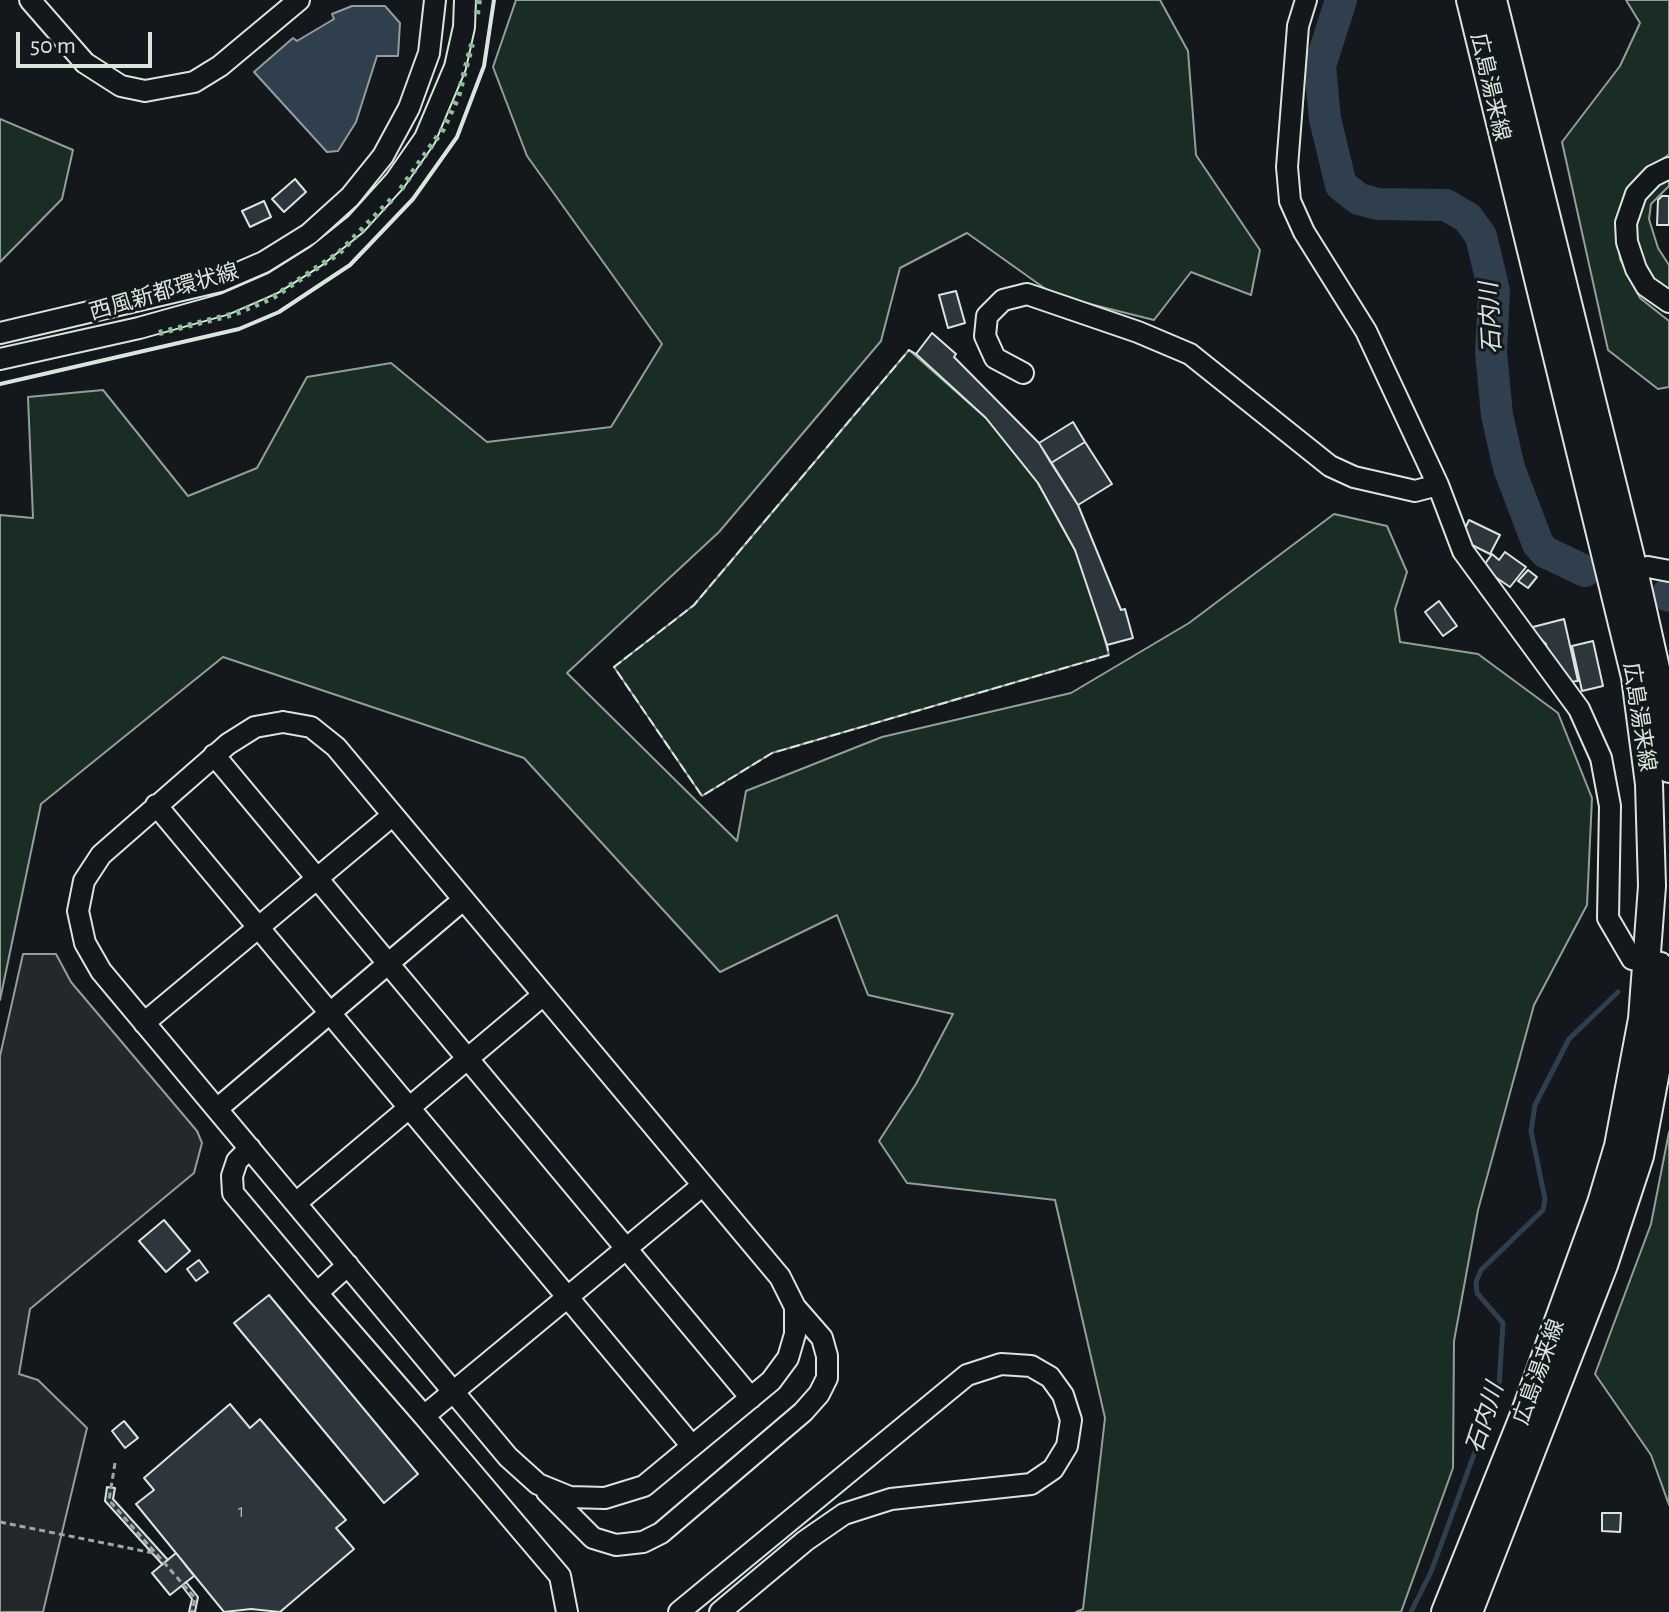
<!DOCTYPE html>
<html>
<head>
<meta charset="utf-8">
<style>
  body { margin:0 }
  #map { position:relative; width:1669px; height:1612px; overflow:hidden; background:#14181c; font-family:"Alegreya Sans",sans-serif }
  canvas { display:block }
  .scale { position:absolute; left:16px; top:32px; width:136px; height:36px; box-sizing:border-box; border:4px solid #d8e6dc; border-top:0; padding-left:10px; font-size:24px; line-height:28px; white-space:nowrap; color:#d8e6dc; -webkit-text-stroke:6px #14181c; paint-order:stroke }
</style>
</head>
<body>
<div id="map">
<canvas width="1669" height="1612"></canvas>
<div class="scale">50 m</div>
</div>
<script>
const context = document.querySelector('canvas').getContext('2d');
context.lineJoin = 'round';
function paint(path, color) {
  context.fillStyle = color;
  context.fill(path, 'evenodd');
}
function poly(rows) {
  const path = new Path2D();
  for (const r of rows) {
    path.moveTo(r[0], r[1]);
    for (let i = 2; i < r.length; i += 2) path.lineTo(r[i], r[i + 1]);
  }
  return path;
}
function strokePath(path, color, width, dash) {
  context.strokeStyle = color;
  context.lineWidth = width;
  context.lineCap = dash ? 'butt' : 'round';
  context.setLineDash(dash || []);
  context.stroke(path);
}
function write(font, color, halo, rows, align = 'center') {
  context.font = font + ' "Alegreya Sans","Noto Sans JP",sans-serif';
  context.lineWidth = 6;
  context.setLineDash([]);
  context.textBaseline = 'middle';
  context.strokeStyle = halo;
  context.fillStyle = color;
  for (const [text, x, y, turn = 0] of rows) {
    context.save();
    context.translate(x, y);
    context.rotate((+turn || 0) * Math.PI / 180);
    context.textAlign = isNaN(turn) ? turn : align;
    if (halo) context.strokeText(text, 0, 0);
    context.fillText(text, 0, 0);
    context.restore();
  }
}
const green = poly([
  [516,0,1160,0,1188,51,1196,155,1260,250,1251,295,1191,272,1154,320,1054,295,967,233,900,268,881,341,719,532,567,673,737,841,746,791,882,737,1071,693,1189,623,1334,514,1387,526,1407,572,1395,609,1400,642,1478,654,1558,713,1592,798,1587,905,1534,1005,1478,1210,1454,1341,1453,1468,1401,1612,1076,1612,1083,1609,1105,1418,1055,1200,907,1183,879,1141,916,1084,953,1014,868,995,837,915,720,972,524,758,223,657,41,804,0,1000,0,515,33,518,28,397,103,390,188,496,257,468,307,377,391,363,487,442,611,427,662,344,527,156,493,67,516,0],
  [1626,0,1669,0,1669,154,1635,185,1617,221,1620,259,1640,298,1669,321,1669,387,1658,389,1608,350,1562,142,1620,66,1640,23,1626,0],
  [0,119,73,150,62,199,0,262,0,119],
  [1669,176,1669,186,1651,204,1649,219,1658,248,1669,265,1669,296,1650,282,1632,232,1638,209,1650,190,1669,176],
  [909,350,986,418,1038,483,1075,550,1093,597,1109,655,772,753,702,796,614,667,694,605,909,350],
  [1669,1132,1669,1505,1651,1455,1595,1374,1651,1224,1669,1132]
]);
paint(green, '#1a2d24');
strokePath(green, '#939e99', 2);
const parking = poly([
  [23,954,56,954,71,982,197,1131,202,1143,194,1173,30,1309,19,1374,38,1380,87,1428,43,1612,0,1612,0,1056,23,954]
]);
paint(parking, '#24282b');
strokePath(parking, '#939e99', 2);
const water = poly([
  [352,6,385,6,400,23,398,56,377,56,356,122,338,151,327,152,254,72,293,38,297,41,334,19,332,14,352,6]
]);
paint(water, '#2f3f4d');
strokePath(water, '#939e99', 2);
strokePath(poly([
  [1411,1612,1431,1572,1499,1386,1503,1323,1477,1293,1476,1282,1481,1270,1543,1210,1545,1199,1531,1131,1535,1105,1569,1039,1618,992]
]), '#2f3f4d', 5);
strokePath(poly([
  [1341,0,1320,66,1325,119,1341,185,1359,199,1378,204,1446,205,1468,218,1481,236,1494,291,1491,352,1497,415,1509,468,1538,544,1545,552,1585,571],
  [1667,595,1669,596]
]), '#2f3f4d', 32);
const building = poly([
  [295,179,306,192,284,212,272,199,295,179],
  [1662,196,1669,196,1669,225,1657,225,1658,200,1662,196],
  [264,201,271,217,250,227,242,211,264,201],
  [956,291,965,323,948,328,939,295,956,291],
  [932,333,956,354,954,357,1039,443,1078,505,1121,610,1125,609,1133,638,1107,645,1075,550,1038,483,986,418,916,354,932,333],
  [1073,422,1085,442,1051,463,1039,443,1073,422],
  [1085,442,1112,484,1078,505,1051,463,1085,442],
  [1469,520,1500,535,1490,554,1460,539,1469,520],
  [1505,552,1526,567,1510,587,1482,568,1492,554,1499,560,1505,552],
  [1528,570,1537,577,1528,588,1518,581,1528,570],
  [1439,601,1457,626,1443,636,1425,612,1439,601],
  [1564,619,1578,681,1570,682,1548,656,1546,644,1529,628,1564,619],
  [1593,641,1603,686,1582,691,1572,646,1593,641],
  [164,1220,190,1251,166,1272,139,1241,164,1220],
  [199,1260,208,1272,196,1281,187,1269,199,1260],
  [269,1295,418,1474,384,1503,234,1323,269,1295],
  [230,1404,250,1428,260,1419,346,1520,336,1528,354,1549,280,1612,251,1609,224,1612,136,1504,154,1490,144,1478,230,1404],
  [124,1421,138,1438,125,1448,112,1431,124,1421],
  [107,1487,115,1488,113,1499,168,1560,162,1564,105,1501,107,1487],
  [1602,1513,1621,1513,1620,1532,1602,1531,1602,1513],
  [176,1553,194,1576,170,1595,152,1573,176,1553],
  [186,1582,198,1597,195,1612,189,1612,192,1599,182,1586,186,1582]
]);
paint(building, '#2c363c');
strokePath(building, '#d8e6dc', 2);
const minor = poly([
  [30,0,85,63,121,86,145,91,194,82,220,66,299,0],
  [1306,0,1298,26,1287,167,1290,201,1304,232,1366,331,1438,485,1463,551,1579,709,1601,758,1610,806,1608,918,1632,959,1661,963],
  [1669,168,1653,176,1636,194,1626,223,1627,242,1636,269,1646,286,1669,302],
  [0,333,220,281,264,262,309,234,350,197,383,156,409,108,429,53,435,0],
  [0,359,139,328,225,304,273,283,316,256,356,224,395,181,425,138,455,67,464,27,465,0],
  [1023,373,995,358,985,336,987,316,1003,300,1027,294,1138,332,1190,354,1330,466,1354,477,1415,491,1438,485],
  [1634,570,1648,567,1669,571],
  [283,722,311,727,336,747,780,1277,795,1307,795,1334,788,1358,771,1381,644,1486,605,1498,570,1497,538,1484,508,1457,101,971,85,943,78,911,84,881,101,855,228,744,255,727,283,722],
  [214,755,751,1398],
  [156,805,692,1446],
  [144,1023,393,815],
  [217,1109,463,900],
  [250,1148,237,1161,232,1176,233,1193,317,1293],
  [296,1203,542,996],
  [348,1265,317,1293,424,1416],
  [547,1492,593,1538,616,1545,643,1542,661,1533,803,1412,819,1394,827,1378,827,1356,822,1338,795,1307],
  [567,1612,560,1576,424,1416,703,1185],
  [679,1612,967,1375,1001,1364,1031,1366,1050,1377,1063,1395,1071,1420,1067,1446,1053,1469,1031,1484,891,1499,844,1514,805,1541,720,1612]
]);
const major = poly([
  [1493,0,1634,570,1656,668,1669,769],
  [1445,1612,1525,1412,1601,1203,1618,1146,1642,1019,1652,886,1649,784,1635,677,1470,0],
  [1469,1612,1604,1265,1640,1156,1665,1024,1669,973]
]);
strokePath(minor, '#d8e6dc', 24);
strokePath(major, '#d8e6dc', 30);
strokePath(poly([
  [115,1463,109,1500,195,1598,192,1612],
  [0,1522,153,1553]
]), '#9da8a2', 3, [6, 4]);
strokePath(minor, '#14181c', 20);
strokePath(major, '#14181c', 26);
strokePath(poly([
  [477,14,479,0],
  [401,189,443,129,458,97,472,44],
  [159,333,234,314,272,298,339,253,393,198]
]), '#8ac095', 6, [4, 6]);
strokePath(poly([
  [916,354,909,350,694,605,614,667,702,796,772,753,1109,655,1107,645]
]), '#d8e6dc', 2, [10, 4]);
strokePath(poly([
  [0,384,239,329,279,312,350,265,413,199,457,137,484,66,494,0]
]), '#d8e6dc', 4);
write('18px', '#adbab4', null, [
  ["1",241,1512]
]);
write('22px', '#d8e6dc', '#14181c', [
  ["広島湯来線",1490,87,77],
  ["西風新都環状線",164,292,-16],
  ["広島湯来線",1639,717,81],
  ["広島湯来線",1539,1372,-70]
]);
write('italic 24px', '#d8e6dc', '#14181c', [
  ["石内川",1491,318,-93],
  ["石内川",1485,1418,-72]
]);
</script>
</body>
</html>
